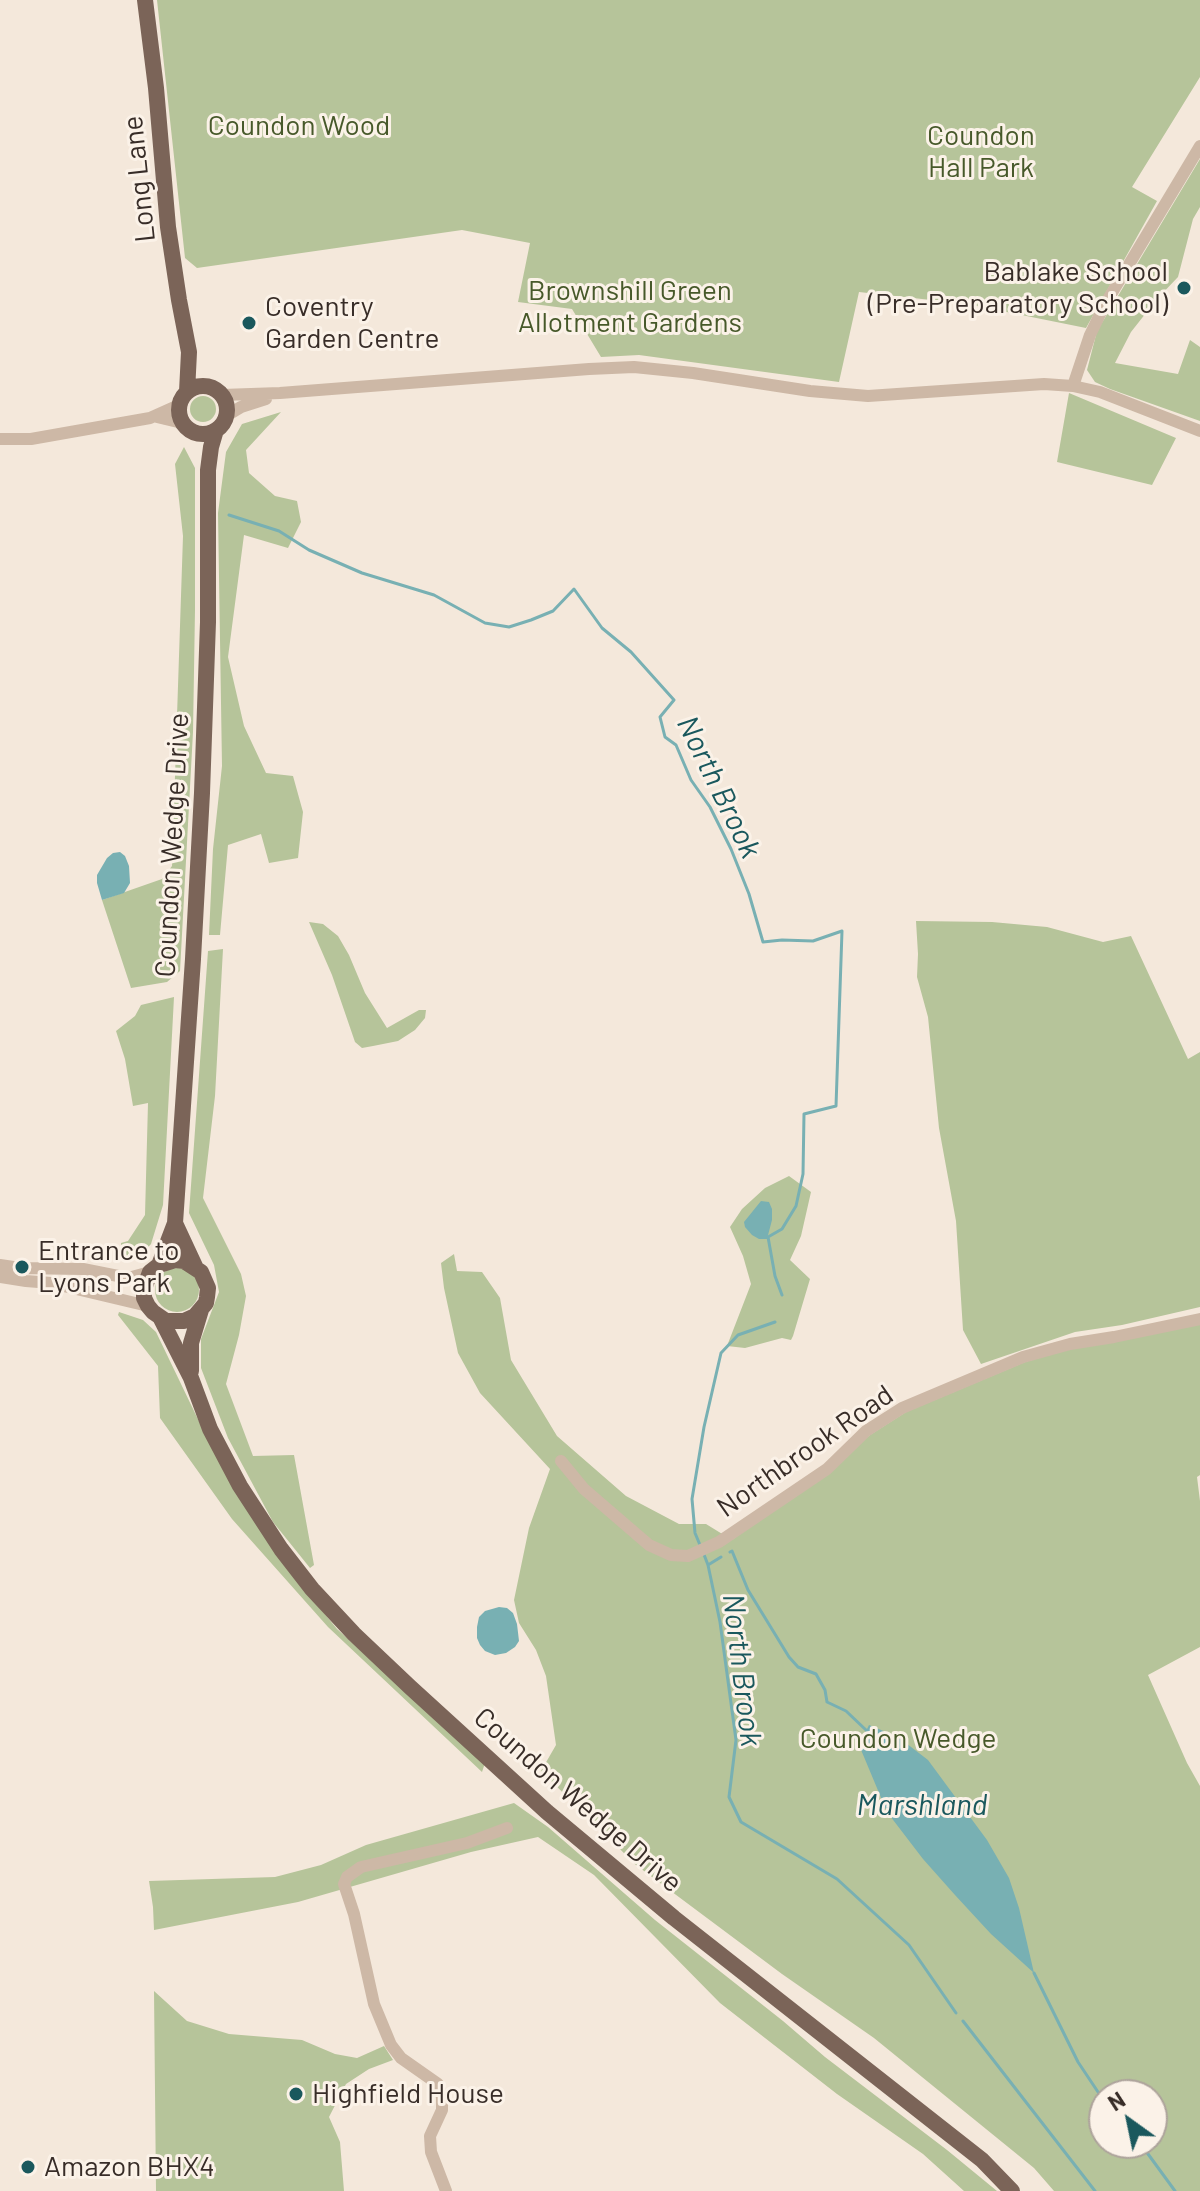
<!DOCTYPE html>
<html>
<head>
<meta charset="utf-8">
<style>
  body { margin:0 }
  #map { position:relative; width:1200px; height:2191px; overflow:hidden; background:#f4e8db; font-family:Barlow,sans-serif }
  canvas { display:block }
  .north { position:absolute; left:1088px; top:2079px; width:80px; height:80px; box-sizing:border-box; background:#fbf2e8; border:2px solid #ada39b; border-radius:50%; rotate:327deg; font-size:22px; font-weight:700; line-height:32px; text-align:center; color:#382d28 }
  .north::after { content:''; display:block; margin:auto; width:28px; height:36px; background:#1a585d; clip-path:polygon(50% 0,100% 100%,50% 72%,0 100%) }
</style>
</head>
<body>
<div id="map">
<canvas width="1200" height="2191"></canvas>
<div class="north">N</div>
</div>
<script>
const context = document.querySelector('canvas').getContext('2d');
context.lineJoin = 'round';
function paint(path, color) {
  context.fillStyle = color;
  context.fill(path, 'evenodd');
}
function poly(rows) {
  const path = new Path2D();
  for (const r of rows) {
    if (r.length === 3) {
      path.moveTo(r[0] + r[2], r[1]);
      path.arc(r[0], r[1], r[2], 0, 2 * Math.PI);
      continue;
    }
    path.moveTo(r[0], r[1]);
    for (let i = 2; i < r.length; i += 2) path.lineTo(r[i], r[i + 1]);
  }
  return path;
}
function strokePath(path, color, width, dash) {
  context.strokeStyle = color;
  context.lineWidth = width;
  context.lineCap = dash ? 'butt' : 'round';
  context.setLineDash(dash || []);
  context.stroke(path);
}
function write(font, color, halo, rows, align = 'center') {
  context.font = font + ' Barlow,sans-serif';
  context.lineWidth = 6;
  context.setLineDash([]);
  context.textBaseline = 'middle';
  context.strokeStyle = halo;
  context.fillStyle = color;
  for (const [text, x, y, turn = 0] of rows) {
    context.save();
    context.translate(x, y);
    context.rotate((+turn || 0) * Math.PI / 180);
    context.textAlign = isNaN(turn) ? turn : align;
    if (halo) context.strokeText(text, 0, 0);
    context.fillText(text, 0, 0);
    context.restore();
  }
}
paint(poly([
  [157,0,1200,0,1200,77,1132,187,1157,201,1086,328,967,304,859,292,839,382,639,355,601,357,572,309,518,302,530,243,462,230,197,268,185,258],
  [1200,159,1200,207,1193,219,1178,277,1157,299,1131,332,1115,363,1178,374,1190,340,1200,347,1200,421,1110,389,1095,382,1087,370,1097,331],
  [1069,393,1176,438,1152,485,1057,462],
  [203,409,13],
  [281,412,246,450,249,473,275,496,297,501,301,522,288,548,244,535,228,657,244,726,266,773,293,776,303,812,298,858,269,863,261,834,228,845,220,935,209,935,213,849,222,766,218,513,226,452,242,424],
  [184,447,195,468,195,610,193,732,180,971,167,982,131,988,102,900,162,879,172,866,183,536,175,464],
  [916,921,992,922,1047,927,1103,942,1131,936,1188,1059,1200,1052,1200,1307,1122,1325,1075,1332,981,1364,963,1330,956,1221,939,1128,928,1017,917,977,918,954],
  [309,922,323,924,338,936,349,955,365,993,387,1028,419,1010,426,1010,425,1018,415,1030,398,1041,373,1046,362,1048,355,1042,332,975],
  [223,949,215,1096,203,1198,241,1274,246,1296,239,1335,226,1384,253,1456,294,1455,314,1565,310,1568,273,1522,228,1438,201,1368,201,1339,219,1292,214,1265,189,1213,208,951],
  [174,997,163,1205,151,1244,143,1253,127,1258,121,1257,121,1243,128,1241,145,1215,148,1103,133,1106,125,1059,116,1031,135,1016,141,1005],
  [789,1176,811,1192,801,1236,790,1260,810,1279,793,1336,791,1340,782,1338,745,1348,727,1346,751,1284,743,1256,730,1227,742,1209,765,1188],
  [454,1254,457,1271,482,1272,500,1298,511,1360,557,1436,626,1496,679,1524,706,1524,732,1540,870,1435,906,1412,1025,1362,1071,1349,1200,1324,1200,1475,1197,1477,1200,1501,1200,1647,1148,1675,1187,1763,1200,1786,1200,2191,1054,2191,1034,2168,874,2038,782,1974,636,1865,541,1771,556,1745,546,1676,536,1650,519,1623,514,1600,529,1528,550,1469,480,1393,458,1353,444,1288,441,1263],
  [1104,2095,1152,2095,1152,2143,1104,2143],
  [177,1290,22],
  [119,1312,143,1320,156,1332,207,1438,275,1553,337,1629,485,1763,482,1772,328,1627,232,1519,160,1418,158,1366,118,1315],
  [514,1803,548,1827,655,1920,783,2021,825,2057,947,2150,997,2191,964,2191,923,2154,837,2094,720,2003,594,1875,538,1837,471,1852,298,1902,154,1930,153,1907,149,1881,275,1877,321,1865,366,1845],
  [154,1991,187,2021,229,2034,302,2040,335,2054,357,2058,384,2046,393,2060,369,2069,346,2084,329,2117,340,2142,344,2191,156,2191]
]), '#b6c49a');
paint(poly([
  [120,852,125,856,129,866,130,883,124,893,102,900,97,883,97,875,107,858,113,853],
  [761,1201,769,1202,772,1209,772,1220,767,1239,759,1239,752,1235,745,1227,744,1222],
  [499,1607,507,1608,513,1613,517,1624,519,1641,515,1647,506,1653,495,1655,485,1651,480,1645,477,1638,477,1627,479,1617,485,1611],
  [869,1725,898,1737,928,1760,987,1840,1009,1878,1019,1908,1034,1973,991,1934,955,1895,923,1859,887,1812,859,1745]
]), '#78b0b3');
strokePath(poly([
  [229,515,279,531,309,550,362,573,434,595,485,623,509,627,531,620,553,611,574,589,602,628,631,652,674,700,660,717,665,737,676,745,691,780,710,807,731,849,749,894,763,942,782,940,813,941,842,931,836,1106,804,1114,803,1174,796,1206,782,1229,768,1237,775,1276,782,1295],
  [700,1545,695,1533,692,1499,704,1427,721,1353,738,1335,775,1322],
  [703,1552,708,1565,720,1622,736,1740,729,1797,741,1822,837,1879,909,1945,956,2013],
  [730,1552,732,1551,748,1590,789,1657,798,1667,816,1674,825,1690,827,1702,846,1711,866,1730],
  [708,1565,721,1557],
  [1034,1973,1078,2062,1104,2101],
  [963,2021,1095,2191],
  [1140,2143,1175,2191]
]), '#78b0b3', 3);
strokePath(poly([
  [1073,386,1090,335,1104,306,1200,146],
  [222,395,280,393,589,369,634,367,693,373,810,391,868,396,1044,384,1073,386,1100,392,1200,431],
  [226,416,241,407,266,399],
  [157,417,182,423],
  [0,439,31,439,150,418,179,405],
  [0,1265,20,1268,83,1269,128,1278,150,1272],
  [0,1277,26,1281,51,1283,148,1306],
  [561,1461,584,1489,649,1545,671,1555,688,1556,719,1542,827,1469,866,1431,902,1408,1023,1357,1070,1344,1114,1337,1200,1319],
  [446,2191,431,2152,430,2136,442,2110,442,2097,438,2084,401,2058,391,2045,374,2004,354,1914,344,1884,347,1877,361,1867,467,1843,507,1828]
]), '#cdb8a6', 12);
strokePath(poly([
  [145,0,156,88,168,227,179,300,189,352,187,392],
  [203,410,24],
  [175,1223,195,1266],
  [159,1265,175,1260,184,1261,201,1272,208,1288,207,1297,206,1303,195,1316,184,1321,166,1321,153,1312,148,1306,144,1298,144,1289,150,1272,159,1265,175,1223,193,959,202,793,208,622,208,470,211,447,216,430],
  [160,1317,191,1378,210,1429,240,1486,281,1549,312,1589,354,1634,410,1687,547,1812,674,1918,982,2160,1012,2191],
  [191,1371,191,1343,201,1310]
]), '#7b6458', 16);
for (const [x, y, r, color] of [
  [1184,288,8,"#1a585d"],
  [249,323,8,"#1a585d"],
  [22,1267,8,"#1a585d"],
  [296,2094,8,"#1a585d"],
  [28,2167,8,"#1a585d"]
]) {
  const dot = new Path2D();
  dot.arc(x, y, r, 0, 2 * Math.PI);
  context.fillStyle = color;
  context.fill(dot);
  strokePath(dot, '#fbf2e8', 3);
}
write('28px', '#47592a', '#fbf2e8', [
  ["Coundon Wood",299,126],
  ["Coundon",981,136],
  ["Hall Park",981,168],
  ["Brownshill Green",630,291],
  ["Allotment Gardens",630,323],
  ["Coundon Wedge",898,1739]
]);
write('28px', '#382d28', '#fbf2e8', [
  ["Long Lane",139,179,-96],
  ["Coundon Wedge Drive",172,845,-87],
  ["Northbrook Road",805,1451,-35],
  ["Coundon Wedge Drive",578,1800,41]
]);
write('28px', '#382d28', '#fbf2e8', [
  ["Bablake School",1168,272,"right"],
  ["(Pre-Preparatory School)",1168,304,"right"],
  ["Coventry",265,307],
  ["Garden Centre",265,339],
  ["Entrance to",38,1251],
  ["Lyons Park",38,1283],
  ["Highfield House",312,2094],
  ["Amazon BHX4",44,2167]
], 'left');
write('italic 30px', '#1a585d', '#fbf2e8', [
  ["North Brook",719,787,64],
  ["North Brook",742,1670,83],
  ["Marshland",922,1805]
]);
</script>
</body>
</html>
